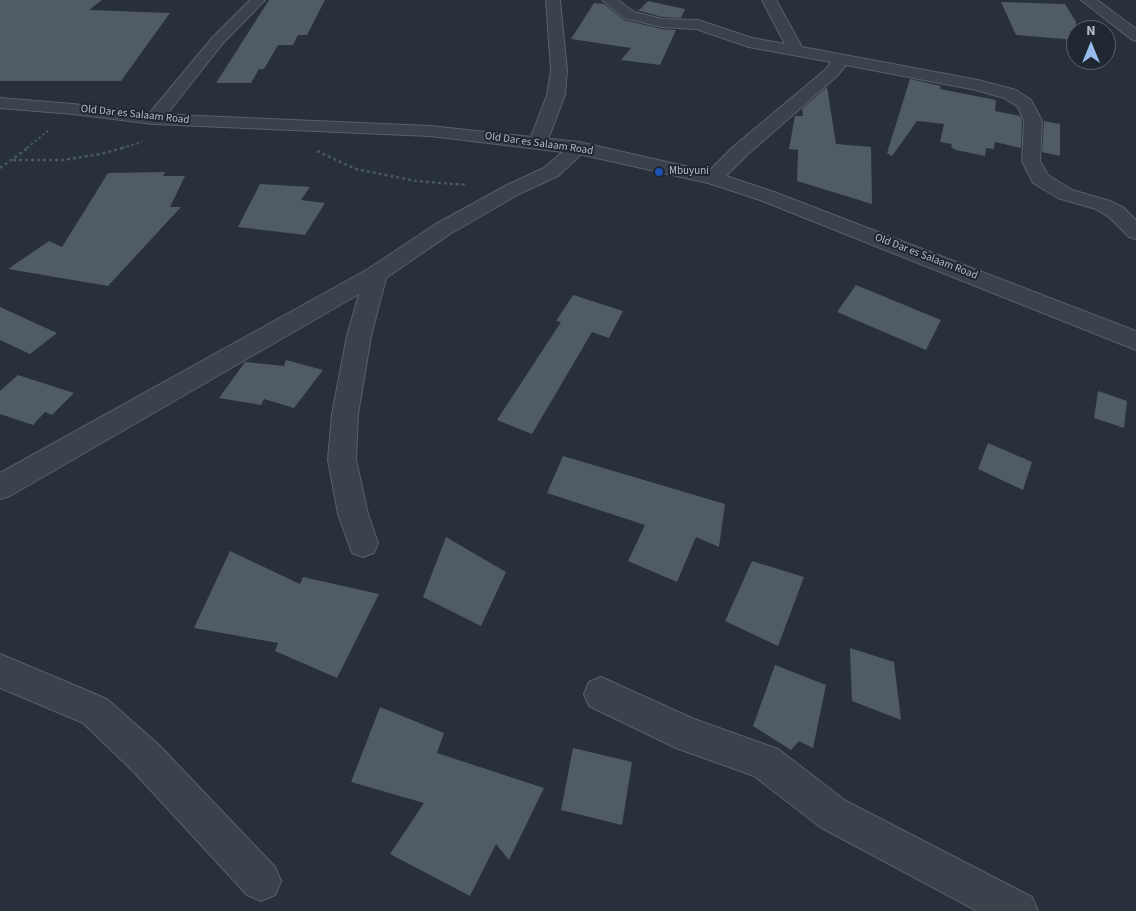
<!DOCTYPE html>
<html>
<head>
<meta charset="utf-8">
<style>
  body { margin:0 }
  #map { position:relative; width:1136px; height:911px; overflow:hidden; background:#27303b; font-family:"Source Sans 3",sans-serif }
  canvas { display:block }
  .north { position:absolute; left:1066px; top:20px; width:50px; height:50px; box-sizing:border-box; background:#1f2730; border:1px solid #5b636c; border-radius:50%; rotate:0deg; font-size:14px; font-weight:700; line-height:20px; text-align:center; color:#b6bdc7 }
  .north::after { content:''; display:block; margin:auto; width:18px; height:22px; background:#96bbec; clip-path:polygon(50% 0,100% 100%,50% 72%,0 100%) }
</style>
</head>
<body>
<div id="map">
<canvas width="1136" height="911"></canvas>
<div class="north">N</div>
</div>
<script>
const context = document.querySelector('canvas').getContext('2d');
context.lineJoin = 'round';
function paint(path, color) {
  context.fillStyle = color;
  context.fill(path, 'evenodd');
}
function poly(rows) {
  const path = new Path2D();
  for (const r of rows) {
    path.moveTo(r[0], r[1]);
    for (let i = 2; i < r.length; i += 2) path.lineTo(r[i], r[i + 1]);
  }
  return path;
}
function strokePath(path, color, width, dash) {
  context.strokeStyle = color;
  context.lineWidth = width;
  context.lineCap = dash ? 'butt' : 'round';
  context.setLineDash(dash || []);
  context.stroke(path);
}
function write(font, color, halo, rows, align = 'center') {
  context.font = font + ' "Source Sans 3",sans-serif';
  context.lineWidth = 4;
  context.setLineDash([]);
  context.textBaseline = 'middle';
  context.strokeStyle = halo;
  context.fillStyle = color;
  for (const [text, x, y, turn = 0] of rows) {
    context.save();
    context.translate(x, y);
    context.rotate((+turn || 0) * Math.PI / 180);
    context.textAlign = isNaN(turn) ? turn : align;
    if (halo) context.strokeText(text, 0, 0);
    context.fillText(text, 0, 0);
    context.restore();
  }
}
paint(poly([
  [0,0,102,0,89,10,170,13,121,81,0,81],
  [269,0,325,0,307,35,298,35,293,45,278,45,264,69,259,69,251,83,216,83],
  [648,1,685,9,681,18,662,17,633,9,639,10],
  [1001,2,1065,4,1076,22,1076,40,1016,35],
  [594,3,604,4,624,20,662,29,676,30,660,65,621,60,631,48,571,39],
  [910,79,941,86,940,89,996,100,995,111,1020,116,1022,121,1021,148,995,142,994,149,986,148,985,156,956,150,951,147,952,144,940,142,944,124,917,121,892,156,887,153],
  [827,87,836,144,871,147,872,204,797,181,798,150,789,149,795,116,803,116,802,109],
  [1044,121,1060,124,1060,156,1042,152],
  [165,172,163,176,185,176,170,207,181,207,108,286,8,269,49,241,62,247,108,173],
  [260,184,310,187,301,200,325,203,305,235,238,227],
  [856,285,941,320,926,350,837,312],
  [573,295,623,311,609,338,592,332,532,434,497,420,561,322,556,321],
  [0,307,57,333,30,354,0,340],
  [286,360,323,370,294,408,264,399,261,405,219,398,245,362,284,366],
  [18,375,74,393,52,415,45,412,33,425,0,414,0,391],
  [1098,391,1127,401,1124,428,1094,418],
  [988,443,1032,462,1023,490,978,469],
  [563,456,725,504,719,547,696,537,677,582,628,561,645,525,547,493],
  [446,537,506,572,481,626,423,597],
  [230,551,300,584,303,577,379,594,337,678,275,651,278,643,194,628],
  [752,561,804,577,778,646,725,621],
  [850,648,894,662,901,720,852,701],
  [775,665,826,685,813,748,799,741,791,750,753,726],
  [380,707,444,733,437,753,544,788,509,860,496,844,470,896,390,854,424,803,351,782],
  [573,748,632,762,622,825,561,810]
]), '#505b66');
const minor = poly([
  [250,0,265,0,223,43,160,123,154,124,148,123,145,119,148,115,213,37,250,0],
  [546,0,560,0,567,70,565,95,547,142,545,146,538,148,531,146,529,142,547,95,551,70,546,0],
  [602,0,618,0,634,12,662,19,698,20,752,38,785,44,762,0,776,0,802,47,978,80,1016,90,1031,100,1042,121,1040,161,1048,175,1072,190,1110,201,1124,208,1136,220,1136,239,1129,237,1110,218,1096,209,1058,198,1033,183,1022,161,1024,121,1018,107,1004,98,976,90,846,65,837,76,747,155,720,182,713,184,706,182,703,178,706,174,733,147,825,70,831,62,749,47,696,29,662,27,624,18,602,0],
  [1081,0,1097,0,1136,29,1136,41,1131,39,1081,0],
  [579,142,586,144,588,148,558,176,521,193,450,234,386,278,371,336,358,414,356,460,368,514,378,543,374,553,363,557,352,553,338,514,328,460,332,414,347,336,359,294,10,496,0,499,0,473,368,269,436,224,507,185,544,168,572,144,579,142],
  [0,654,107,699,159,745,275,867,281,881,275,895,261,901,247,895,133,771,83,723,0,688,0,654],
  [601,677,694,719,778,749,846,801,1032,897,1038,911,977,911,820,827,754,776,676,748,589,706,584,694,589,682,601,677]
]);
const tertiary = poly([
  [0,98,73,104,154,114,430,126,579,142,720,174,774,192,1136,331,1136,350,760,200,708,183,579,154,430,136,154,124,73,114,0,108,0,98]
]);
strokePath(minor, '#586069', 2);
strokePath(tertiary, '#586069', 2);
strokePath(poly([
  [27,148,49,130],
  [122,148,142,142]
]), '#495a5b', 2, [2.5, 2.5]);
strokePath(poly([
  [317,151,356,169,416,181,467,185],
  [13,160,63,160,101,154,126,147],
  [0,168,29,147]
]), '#495a5b', 2.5, [3, 3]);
paint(minor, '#3a424b');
paint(tertiary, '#3a424b');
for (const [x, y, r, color] of [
  [659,172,5,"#1a4fb4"]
]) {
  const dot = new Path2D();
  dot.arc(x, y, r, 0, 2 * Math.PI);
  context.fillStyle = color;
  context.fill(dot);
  strokePath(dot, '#1f2730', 2);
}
write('11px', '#b6bdc7', '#1f2730', [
  ["Old Dar es Salaam Road",135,115,6],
  ["Old Dar es Salaam Road",539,144,8],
  ["Old Dar es Salaam Road",926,257,21]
]);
write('11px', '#b6bdc7', '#1f2730', [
  ["Mbuyuni",669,172]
], 'left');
</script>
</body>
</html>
